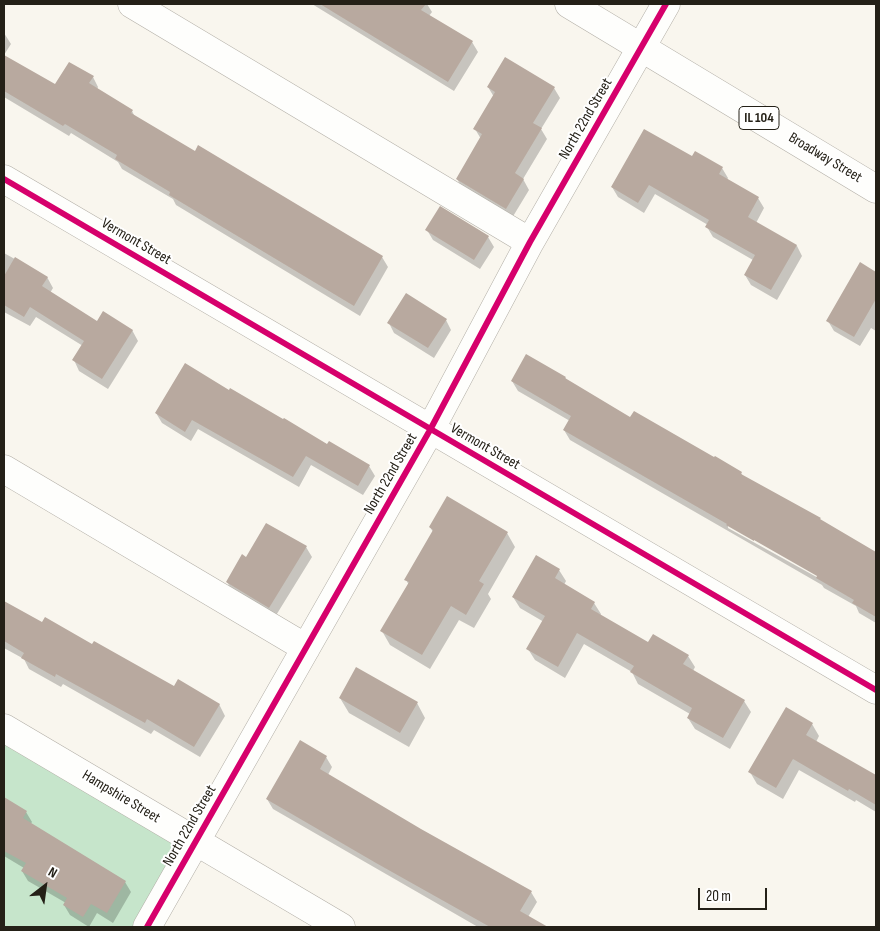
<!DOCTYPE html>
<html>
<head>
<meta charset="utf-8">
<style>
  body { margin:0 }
  #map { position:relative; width:880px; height:931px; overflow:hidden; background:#f9f6ee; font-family:"Sofia Sans Condensed",sans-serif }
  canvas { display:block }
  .frame { position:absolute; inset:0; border:5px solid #242017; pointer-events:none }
  .north { position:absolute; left:20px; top:861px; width:50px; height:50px; -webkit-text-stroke:4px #fff; paint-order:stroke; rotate:30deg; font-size:14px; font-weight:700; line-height:20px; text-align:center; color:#242017 }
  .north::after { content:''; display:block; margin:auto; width:18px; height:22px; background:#242017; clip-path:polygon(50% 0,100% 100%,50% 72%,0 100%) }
  .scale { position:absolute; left:698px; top:888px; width:69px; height:22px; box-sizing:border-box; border:2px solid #242017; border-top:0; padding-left:6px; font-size:15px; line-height:18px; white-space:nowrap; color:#242017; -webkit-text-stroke:4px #fff; paint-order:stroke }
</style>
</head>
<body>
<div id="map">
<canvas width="880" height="931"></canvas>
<div class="frame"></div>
<div class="north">N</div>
<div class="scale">20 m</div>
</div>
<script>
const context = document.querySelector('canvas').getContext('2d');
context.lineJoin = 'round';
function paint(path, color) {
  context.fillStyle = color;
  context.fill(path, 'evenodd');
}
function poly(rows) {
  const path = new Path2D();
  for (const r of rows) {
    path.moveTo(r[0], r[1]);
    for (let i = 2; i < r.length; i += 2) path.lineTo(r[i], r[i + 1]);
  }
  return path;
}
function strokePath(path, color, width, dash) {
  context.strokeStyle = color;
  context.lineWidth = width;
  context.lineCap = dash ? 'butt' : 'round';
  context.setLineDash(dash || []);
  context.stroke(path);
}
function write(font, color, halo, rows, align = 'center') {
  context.font = font + ' "Sofia Sans Condensed",sans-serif';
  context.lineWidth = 4;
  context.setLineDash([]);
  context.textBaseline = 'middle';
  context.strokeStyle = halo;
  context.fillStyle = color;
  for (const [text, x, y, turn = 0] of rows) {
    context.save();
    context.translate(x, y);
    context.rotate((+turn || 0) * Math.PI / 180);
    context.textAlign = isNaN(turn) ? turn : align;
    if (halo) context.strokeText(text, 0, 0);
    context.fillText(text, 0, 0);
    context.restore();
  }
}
paint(poly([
  [4,741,180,845,134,927,4,927]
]), '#c6e5cb');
paint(poly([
  [312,4,427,4,432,12,429,16,472,42,478,52,454,91],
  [4,33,11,44,4,55],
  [4,56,55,86,93,77,98,87,97,90,132,111,135,117,195,153,199,147,382,257,388,267,360,316,176,205,173,199,122,169,118,162,71,133,69,136,4,97],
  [488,87,554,88,560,98,541,129,547,139,523,179,529,190,512,218,463,189,457,179,481,139,475,129,494,97],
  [693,158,722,168,728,178,727,180,758,198,764,208,756,223,797,246,802,256,777,300,751,285,745,275,753,260,713,237,707,227,708,225,655,194,644,213,618,197,612,187],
  [427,230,488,237,494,247,480,269,433,240],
  [4,253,47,277,53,288,50,293,97,323,132,330,138,341,108,389,79,371,74,360,83,346,36,317,30,326,4,312],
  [860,264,876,273,876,331,871,328,860,346,834,331,828,321],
  [446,320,451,330,434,358,394,333,389,323],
  [565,377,567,381,631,419,741,473,743,476,822,522,876,558,876,623,859,613,856,606,824,588,822,585,570,440,564,430,570,421,518,391,512,381],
  [728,525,823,578,822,580,728,528],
  [230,391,328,445,369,466,375,476,363,495,311,465,299,487,198,429,191,441,162,423,156,413],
  [267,525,306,547,312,557,275,617,233,592,227,582,247,558],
  [430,527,507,533,515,547,488,594,491,599,474,628,459,620,430,669,390,645,382,631,409,585,406,580,433,532],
  [559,570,566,581,564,585,594,603,601,614,600,616,648,644,688,656,695,667,693,671,744,701,751,712,730,749,695,729,688,718,690,714,638,684,632,672,584,644,565,678,535,660,528,649,544,622,520,608,513,597],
  [4,602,42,624,93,646,174,688,219,704,225,716,200,757,154,730,151,734,63,684,61,687,29,669,24,659,4,648],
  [340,698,417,703,425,718,409,747,349,713],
  [787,709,812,724,819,736,816,742,876,777,876,812,856,800,855,802,799,770,783,799,757,784,750,772],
  [300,742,326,757,332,767,328,775,420,830,531,892,537,902,528,917,545,927,478,927,273,809,267,799],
  [4,799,26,812,32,822,30,825,125,882,131,892,113,923,97,913,89,927,70,915,64,905,66,903,28,881,22,871,24,868,4,856]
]), '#0003');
paint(poly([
  [320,4,426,4,421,10,473,41,448,82],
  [4,55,55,84,69,62,94,76,89,83,133,110,131,113,195,151,198,145,383,256,354,306,169,195,170,192,115,159,117,155,65,124,63,126,4,91],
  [505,57,555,87,533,123,542,128,515,173,524,179,506,209,456,179,482,134,473,129,495,92,487,87],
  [644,129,692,156,695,151,723,167,719,174,759,197,748,217,797,245,771,290,744,275,755,255,705,227,709,220,649,185,638,203,611,187],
  [440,206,489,236,474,260,425,230],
  [15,257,48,277,42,286,97,321,103,311,133,330,102,379,72,360,84,341,30,307,24,317,4,305,4,276],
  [860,262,876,272,876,299,854,337,826,321],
  [406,293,447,319,428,348,387,323],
  [526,354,566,377,565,378,630,417,634,411,714,457,715,456,742,472,741,474,821,518,820,519,876,552,876,617,852,603,854,600,816,578,817,576,754,540,754,541,726,525,727,524,563,430,571,416,511,381],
  [185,363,229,390,230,388,283,419,284,418,327,444,329,441,370,465,358,486,306,456,293,477,192,420,185,432,155,413],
  [447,496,508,532,479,581,484,584,466,615,451,606,422,655,380,631,409,582,404,580,433,530,429,527],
  [266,523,307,546,269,608,226,582,242,554,246,557],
  [536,555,560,569,555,578,595,602,591,609,648,642,653,634,689,655,683,664,745,700,723,738,687,718,692,708,630,672,634,666,577,633,558,667,526,649,545,616,512,597],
  [4,601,42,622,45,617,92,644,94,641,174,686,178,679,220,704,194,747,147,719,145,723,56,674,55,677,21,658,24,653,4,641],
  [356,667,418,702,400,733,339,698],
  [786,707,813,723,806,735,876,775,876,805,849,789,848,791,793,759,776,788,748,772],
  [300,740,327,756,320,769,421,829,532,891,520,911,548,927,490,927,376,863,266,799],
  [4,797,27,811,23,818,126,881,107,913,91,904,83,917,63,905,67,898,21,871,26,863,4,851]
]), '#b8a99f');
const minor = poly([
  [132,4,530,242],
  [4,179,876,690],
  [4,469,306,648],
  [4,728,341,927],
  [147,927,430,430,530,242,666,4]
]);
const major = poly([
  [569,4,876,189]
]);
strokePath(minor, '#b2aea6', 29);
strokePath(major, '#b2aea6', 29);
strokePath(minor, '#fefefc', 28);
strokePath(major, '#fefefc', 28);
strokePath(poly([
  [4,179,876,690],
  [147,927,430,430,530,242,666,4]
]), '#d6006c', 6);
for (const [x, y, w] of [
  [759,118,40]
]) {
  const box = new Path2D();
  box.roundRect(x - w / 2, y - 11.5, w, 23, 4);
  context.fillStyle = '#fff';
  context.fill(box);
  strokePath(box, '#242017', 1);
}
write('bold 14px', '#242017', null, [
  ["IL 104",759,118]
]);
write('15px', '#242017', '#fff', [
  ["North 22nd Street",586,119,-60],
  ["Broadway Street",825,158,31],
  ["Vermont Street",136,242,30],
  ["Vermont Street",485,447,30],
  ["North 22nd Street",391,474,-60],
  ["Hampshire Street",121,797,31],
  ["North 22nd Street",190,826,-60]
]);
</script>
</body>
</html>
